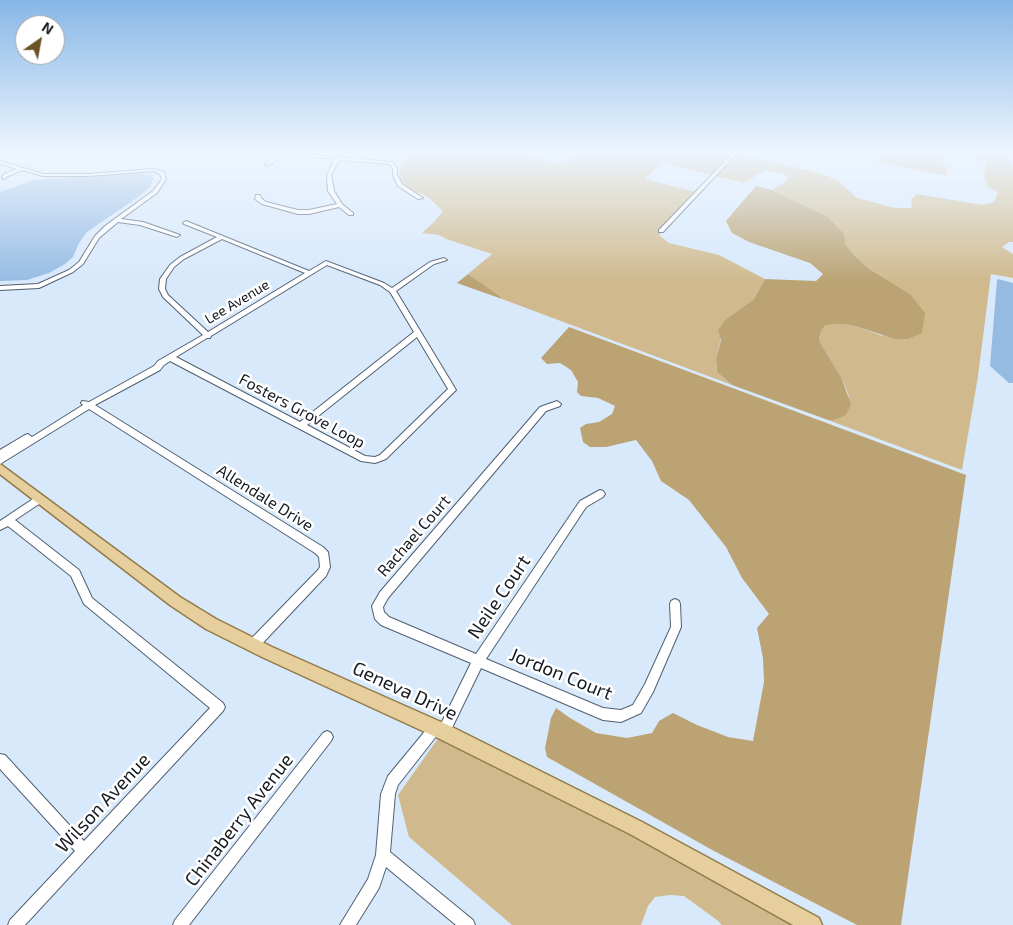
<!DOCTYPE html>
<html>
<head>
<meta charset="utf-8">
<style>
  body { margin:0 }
  #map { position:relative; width:1013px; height:925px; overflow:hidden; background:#d8e9fc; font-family:"Exo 2",sans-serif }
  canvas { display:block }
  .north { position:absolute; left:15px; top:15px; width:50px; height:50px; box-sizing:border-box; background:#fff; border:1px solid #a2a4a7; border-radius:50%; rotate:33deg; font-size:14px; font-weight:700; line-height:20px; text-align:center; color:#161b22 }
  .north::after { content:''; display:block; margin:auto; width:18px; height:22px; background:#695322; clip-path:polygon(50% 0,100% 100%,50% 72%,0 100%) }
</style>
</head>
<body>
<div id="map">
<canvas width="1013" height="925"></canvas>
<div class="north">N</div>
</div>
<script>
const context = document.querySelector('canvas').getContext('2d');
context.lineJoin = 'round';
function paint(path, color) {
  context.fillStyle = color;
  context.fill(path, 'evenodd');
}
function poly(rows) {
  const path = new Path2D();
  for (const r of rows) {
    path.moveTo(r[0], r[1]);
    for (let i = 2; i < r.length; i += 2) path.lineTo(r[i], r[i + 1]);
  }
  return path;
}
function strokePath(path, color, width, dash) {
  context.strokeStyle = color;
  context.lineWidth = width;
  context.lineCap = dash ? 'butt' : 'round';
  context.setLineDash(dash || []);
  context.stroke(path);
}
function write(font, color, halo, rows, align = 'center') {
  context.font = font + ' "Exo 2",sans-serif';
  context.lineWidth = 5;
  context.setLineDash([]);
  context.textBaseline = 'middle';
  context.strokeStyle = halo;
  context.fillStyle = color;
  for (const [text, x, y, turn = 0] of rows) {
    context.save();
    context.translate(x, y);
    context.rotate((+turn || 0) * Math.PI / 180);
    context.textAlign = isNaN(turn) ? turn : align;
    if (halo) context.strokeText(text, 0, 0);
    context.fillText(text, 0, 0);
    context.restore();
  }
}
paint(poly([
  [409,153,523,153,551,162,562,164,575,153,733,153,812,171,836,179,857,198,895,208,912,208,911,199,917,194,982,205,994,202,998,192,988,187,986,182,984,175,986,164,972,157,955,155,945,157,942,162,947,168,947,176,874,161,878,153,1013,153,1011,166,1013,166,1013,242,1009,242,1002,247,1013,254,1013,278,991,274,978,376,962,470,828,420,834,420,849,396,841,377,821,344,819,338,822,329,826,325,843,324,855,326,883,336,910,294,868,268,854,255,845,244,842,233,835,224,811,209,772,190,784,183,788,178,784,174,765,170,744,183,662,163,645,179,696,192,659,235,669,243,719,255,765,279,754,299,725,320,716,359,717,372,732,385,502,299,468,274,492,254,446,239,439,235,422,233,434,222,443,211,427,196,413,191,401,181,399,170],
  [439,737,634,835,796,925,722,925,717,920,684,896,670,895,655,897,648,906,641,925,512,925,409,837,398,795]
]), '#d0ba8d');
paint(poly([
  [756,186,772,190,828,217,844,234,845,244,854,255,868,268,910,294,925,313,922,333,908,339,895,339,855,326,843,324,826,325,822,329,819,338,821,344,841,377,851,404,846,415,834,420,828,420,732,385,717,372,716,359,721,340,718,330,725,320,754,299,765,279,816,281,823,274,810,263,749,242,732,233,726,221],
  [468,274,498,295,502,299,457,283],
  [569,327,966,475,901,925,857,925,714,851,547,757,545,748,551,718,556,708,570,718,596,733,627,738,652,733,659,721,673,713,697,725,728,737,753,741,764,682,763,658,757,628,769,614,742,578,726,547,689,500,661,481,652,461,636,440,606,447,590,447,583,442,580,428,586,424,599,422,612,414,615,406,598,398,581,396,577,392,578,382,571,370,560,363,547,364,541,358]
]), '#bba373');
paint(poly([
  [137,172,149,172,152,174,146,172,138,173,152,175,153,179,151,186,141,195,87,232,79,243,73,257,65,264,49,273,27,280,0,281,0,192,33,180],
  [998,279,1013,283,1013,383,1009,383,990,366,997,280]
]), '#96bbe3');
const minor = poly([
  [280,153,295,153,392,162,397,168,397,175,402,184,423,198,418,199,398,186,393,175,393,168,389,164,339,160,331,175,334,191,342,204,353,213,353,215,349,215,339,207,309,214,298,214,262,204,255,199,256,195,260,195,261,198,266,202,298,210,309,210,337,204,328,191,327,175,335,159,283,154,270,165,266,165,266,163,280,153],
  [733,153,737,153,663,232,659,232,659,230,733,153],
  [0,161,43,174,88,174,154,169,164,172,166,179,157,193,121,219,143,222,180,235,177,237,140,225,118,222,99,238,83,264,73,272,39,288,0,290,0,286,38,284,69,270,79,262,95,236,105,226,153,191,162,179,160,174,154,171,88,176,43,176,22,170,8,176,4,179,2,178,4,174,17,169,0,164,0,161],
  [186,221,309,271,326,261,384,283,392,288,430,262,444,258,447,260,434,264,396,291,456,390,386,459,375,463,361,461,170,361,164,365,160,370,95,405,323,547,328,552,330,567,326,576,257,649,253,650,249,649,247,645,249,641,318,570,320,567,319,557,315,553,89,409,0,464,0,450,25,435,28,434,32,437,83,405,81,403,82,401,89,402,154,366,158,361,203,335,163,297,159,289,160,279,170,265,180,257,217,237,184,224,183,223,186,221],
  [222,239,305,273,208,332,168,295,165,289,166,279,174,267,184,259,222,239],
  [327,265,380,285,390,292,414,332,300,422,176,357,207,338,210,338,211,336,327,265],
  [417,337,448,389,380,455,375,457,365,456,307,425,417,337],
  [557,401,561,404,560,406,546,411,388,598,383,607,384,612,389,617,476,654,580,501,600,490,603,491,605,494,603,497,586,507,486,659,603,708,621,710,633,705,645,684,671,627,670,604,671,601,675,599,679,601,680,604,681,627,653,692,641,713,621,722,603,720,481,668,448,736,444,738,440,736,438,734,398,785,395,794,390,852,473,920,475,925,456,925,386,867,379,888,356,925,340,925,368,879,376,855,381,794,388,776,431,724,435,722,439,724,440,726,471,663,381,625,375,619,372,606,380,592,540,407,557,401],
  [39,495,42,496,44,499,42,502,15,520,79,570,92,598,223,703,225,707,223,711,25,925,8,925,10,920,75,851,0,769,0,754,5,755,84,841,210,708,84,604,71,576,8,526,0,530,0,521,39,495],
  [327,731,331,733,333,737,331,741,189,925,173,925,175,920,323,733,327,731]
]);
const major = poly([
  [0,464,180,597,216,619,272,647,450,726,642,822,819,918,822,925,793,925,630,834,438,738,262,657,206,629,170,605,0,474,0,464]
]);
strokePath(minor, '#515f6f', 2);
strokePath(major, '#927b48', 3);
paint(minor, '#fff');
paint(major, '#e6cf9d');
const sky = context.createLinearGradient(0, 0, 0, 282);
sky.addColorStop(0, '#87b7e6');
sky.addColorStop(0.54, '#edf5fe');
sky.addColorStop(1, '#edf5fe00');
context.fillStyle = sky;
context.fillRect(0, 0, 1013, 282);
write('14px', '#161b22', '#fff', [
  ["Lee Avenue",237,302,-31]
]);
write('16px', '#161b22', '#fff', [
  ["Fosters Grove Loop",302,411,28],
  ["Allendale Drive",265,498,32],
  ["Rachael Court",414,536,-49]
]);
write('19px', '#161b22', '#fff', [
  ["Neile Court",499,597,-56],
  ["Jordon Court",561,674,22],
  ["Geneva Drive",405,691,25],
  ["Wilson Avenue",103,803,-47],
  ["Chinaberry Avenue",239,820,-52]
]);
</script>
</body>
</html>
